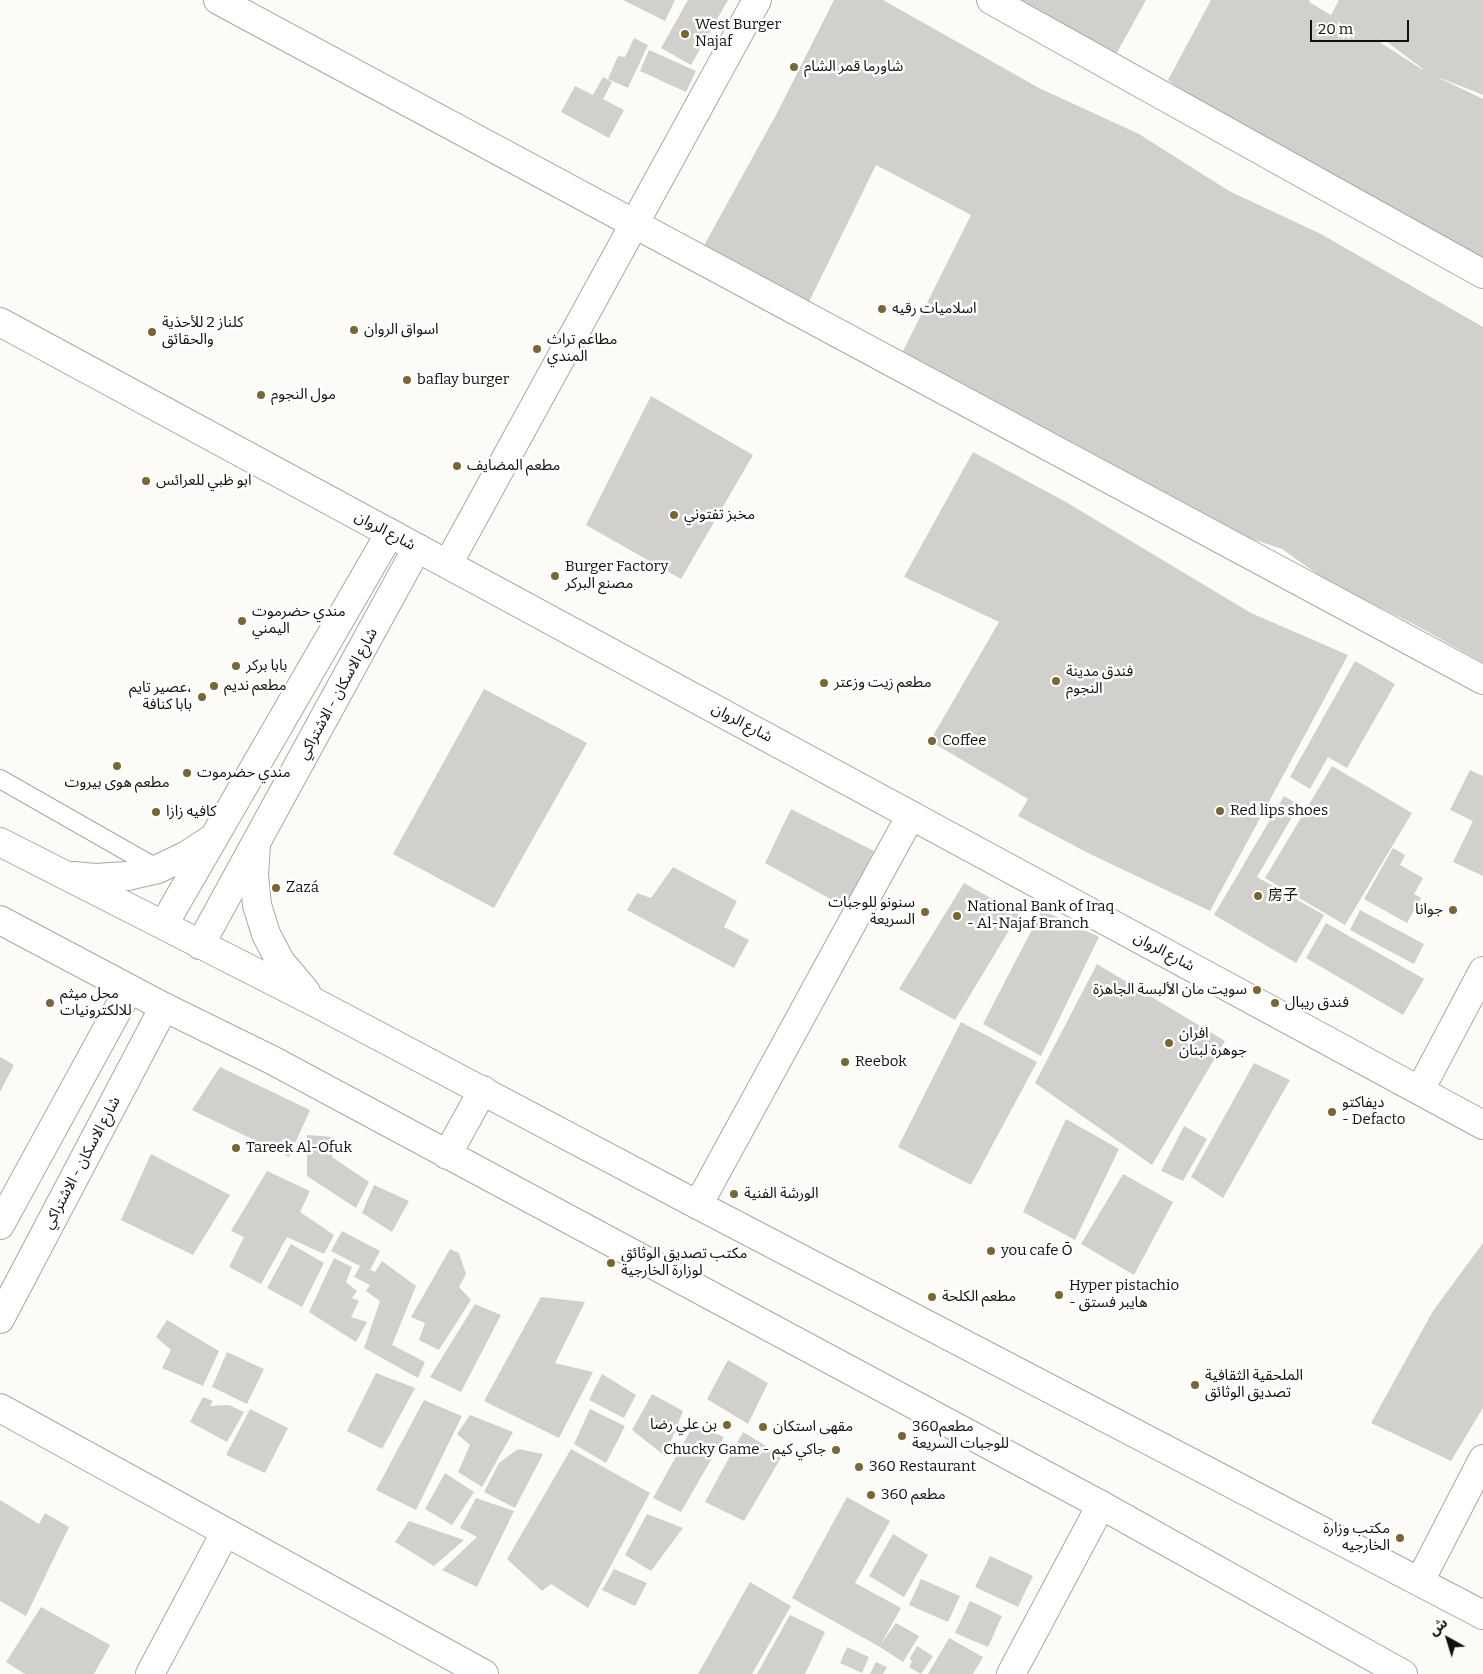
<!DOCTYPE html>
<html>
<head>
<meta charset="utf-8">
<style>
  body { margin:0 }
  #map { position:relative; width:1483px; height:1674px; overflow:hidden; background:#fdfbf7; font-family:Bitter,"Noto Sans Arabic",serif }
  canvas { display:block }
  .north { position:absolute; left:1423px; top:1614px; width:50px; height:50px; -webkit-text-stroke:4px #fff; paint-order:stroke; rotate:321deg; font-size:14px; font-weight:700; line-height:20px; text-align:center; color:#121110 }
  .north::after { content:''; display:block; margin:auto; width:18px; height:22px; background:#121110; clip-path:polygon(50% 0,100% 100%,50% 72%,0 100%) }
  .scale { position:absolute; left:1310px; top:20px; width:99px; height:22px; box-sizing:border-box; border:2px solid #121110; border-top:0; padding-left:6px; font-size:15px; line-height:18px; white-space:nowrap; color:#121110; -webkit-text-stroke:4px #fff; paint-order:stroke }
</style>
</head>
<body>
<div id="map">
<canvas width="1483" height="1674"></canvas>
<div class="north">ش</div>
<div class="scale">20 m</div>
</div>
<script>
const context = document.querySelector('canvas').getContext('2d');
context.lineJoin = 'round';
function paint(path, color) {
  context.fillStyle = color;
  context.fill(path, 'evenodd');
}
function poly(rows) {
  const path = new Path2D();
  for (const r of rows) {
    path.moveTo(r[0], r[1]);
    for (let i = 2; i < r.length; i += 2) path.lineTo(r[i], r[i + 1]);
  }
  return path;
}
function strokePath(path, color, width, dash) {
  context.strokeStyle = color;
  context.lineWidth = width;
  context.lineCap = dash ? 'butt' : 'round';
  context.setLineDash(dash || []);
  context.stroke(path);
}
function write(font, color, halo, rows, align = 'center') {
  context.font = font + ' Bitter,"Noto Sans Arabic","Noto Sans SC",serif';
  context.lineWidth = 5;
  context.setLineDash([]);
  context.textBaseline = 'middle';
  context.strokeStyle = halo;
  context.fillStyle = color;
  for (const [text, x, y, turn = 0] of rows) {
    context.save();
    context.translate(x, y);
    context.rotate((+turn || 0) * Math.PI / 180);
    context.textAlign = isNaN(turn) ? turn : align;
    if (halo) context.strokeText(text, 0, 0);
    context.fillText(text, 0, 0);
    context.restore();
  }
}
paint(poly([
  [623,0,675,0,665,21],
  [688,0,728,0,691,65,661,48],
  [834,0,883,0,1039,88,1139,134,1229,191,1321,234,1483,327,1483,663,1419,627,1327,581,1282,549,1237,534,901,355,971,215,876,165,808,304,702,249,776,115],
  [1005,0,1146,0,1114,58],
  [1211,0,1310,0,1309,2,1331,15,1339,0,1483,0,1483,95,1435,76,1483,99,1483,260,1453,241,1411,227,1212,113,1168,80],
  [1383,39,1423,69,1423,70,1381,43],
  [634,38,648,45,628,88,608,79,618,56,625,57],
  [649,50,696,71,686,92,640,71],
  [603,77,612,82,603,99,624,110,609,138,561,112,575,86,593,95],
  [651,396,753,455,681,579,586,525],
  [973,452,1066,502,1251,613,1348,655,1210,911,1090,854,1018,816,1028,799,930,741,999,622,904,577],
  [1355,661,1395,684,1347,768,1328,757,1310,789,1290,777],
  [484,689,587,743,494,908,393,854],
  [1332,766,1412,813,1345,925,1265,878],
  [1470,770,1483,776,1483,876,1453,862,1473,821,1450,810],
  [1284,796,1299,805,1257,877,1324,915,1296,963,1214,915],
  [791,809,874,851,845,907,765,863],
  [1393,848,1405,855,1400,865,1423,878,1414,894,1421,898,1407,923,1364,899],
  [673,867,737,901,724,927,749,940,734,968,627,910,637,893,651,898],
  [964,883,1019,914,955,1020,899,989],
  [1042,910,1099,937,1041,1056,983,1024],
  [1360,910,1424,944,1414,964,1350,930],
  [1326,923,1424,979,1403,1015,1306,958],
  [1097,964,1225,1041,1152,1165,1035,1083],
  [961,1022,1037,1062,971,1185,898,1147],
  [0,1057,14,1065,0,1092],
  [1254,1063,1290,1080,1223,1198,1191,1177],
  [220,1067,310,1110,289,1157,192,1110],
  [1066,1119,1119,1149,1075,1240,1023,1212],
  [1184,1126,1207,1139,1183,1181,1161,1171],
  [307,1135,334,1137,332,1157,369,1182,356,1208,307,1176],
  [151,1154,230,1195,193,1255,121,1220],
  [267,1171,310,1191,300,1212,334,1235,324,1254,287,1237,261,1284,229,1267,244,1237,231,1231],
  [1123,1174,1173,1202,1134,1275,1081,1244],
  [374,1185,409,1201,392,1232,362,1213],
  [342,1231,380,1251,370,1270,375,1272,382,1261,416,1286,392,1345,425,1362,418,1378,364,1348,380,1301,366,1291,370,1285,354,1277,360,1266,331,1251],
  [1483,1243,1483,1408,1451,1461,1371,1423,1433,1311],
  [291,1244,324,1263,302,1307,267,1288],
  [450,1249,459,1253,466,1274,459,1287,471,1300,439,1350,419,1340,425,1323,411,1317],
  [334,1258,352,1267,346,1282,357,1291,352,1298,359,1301,351,1317,367,1322,356,1342,309,1312],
  [541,1297,585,1302,555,1363,593,1372,559,1438,484,1401],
  [475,1304,501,1315,461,1392,430,1377],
  [167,1320,219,1351,203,1386,162,1368,171,1350,156,1337],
  [227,1352,264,1369,247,1404,212,1387],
  [728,1360,768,1383,748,1424,707,1399],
  [376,1373,415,1388,382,1449,347,1431],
  [602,1374,636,1395,624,1418,589,1400],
  [652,1394,683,1411,665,1456,632,1430],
  [203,1397,213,1401,210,1406,229,1405,244,1412,227,1442,190,1422],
  [424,1400,462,1416,416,1510,376,1490],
  [250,1409,288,1428,265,1473,226,1455],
  [590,1409,625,1426,606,1463,574,1444],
  [470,1415,513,1432,482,1487,458,1472,470,1445,457,1434],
  [694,1424,724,1437,681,1512,653,1498],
  [743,1432,782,1456,744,1521,705,1502],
  [518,1449,543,1454,515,1508,484,1492,499,1463],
  [571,1449,650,1493,588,1608,551,1584,542,1591,507,1559],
  [445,1473,474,1492,452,1525,425,1509],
  [847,1497,890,1521,855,1583,901,1608,881,1644,896,1623,919,1636,903,1662,880,1647,792,1598],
  [476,1498,514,1511,477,1587,442,1570,477,1537,460,1528],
  [0,1500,39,1524,45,1513,69,1527,26,1616,0,1601],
  [647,1514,683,1528,651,1571,625,1555],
  [409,1521,464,1540,434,1566,395,1542],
  [893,1534,928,1555,904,1597,869,1576],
  [990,1556,1033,1576,1018,1607,975,1587],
  [614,1569,647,1583,635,1606,602,1590],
  [921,1579,960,1596,948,1622,909,1605],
  [750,1582,791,1606,752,1674,698,1674],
  [970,1601,1002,1616,988,1647,955,1633],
  [41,1607,110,1645,94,1674,25,1674,6,1662],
  [790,1615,825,1632,805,1674,757,1674],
  [949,1638,983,1657,973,1674,928,1674],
  [917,1646,933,1656,921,1674,909,1667,912,1662,910,1658],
  [847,1647,869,1657,862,1673,840,1663],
  [876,1662,887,1667,883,1674,870,1674]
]), '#d1d0cc');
const lane = poly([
  [0,779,158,869]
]);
const street = poly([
  [218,0,1483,680],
  [991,0,1483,274],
  [448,564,757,0],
  [164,924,390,533],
  [200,945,417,548],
  [1420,1090,1483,971],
  [698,1205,911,815],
  [0,1225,129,989],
  [0,1319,164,1007],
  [0,1408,484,1674],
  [1420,1581,1483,1459],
  [150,1674,225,1533],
  [1011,1674,1101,1505]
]);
const secondary = poly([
  [0,322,1483,1125],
  [0,842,320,1005,698,1205,1483,1615],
  [256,845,254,875,257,905,266,934,280,961,306,992],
  [74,876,95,878,127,876,158,869,187,855,213,838],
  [0,920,164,1007,272,1060,1101,1505,1403,1674],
  [447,1155,483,1090]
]);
strokePath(lane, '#a9a8a4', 20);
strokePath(street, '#a9a8a4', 30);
strokePath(secondary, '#a9a8a4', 30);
strokePath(lane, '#fff', 18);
strokePath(street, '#fff', 28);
strokePath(secondary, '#fff', 28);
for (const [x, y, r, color] of [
  [685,34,5,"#786735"],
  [794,67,5,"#786735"],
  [882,309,5,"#786735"],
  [354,330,5,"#786735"],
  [152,332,5,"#786735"],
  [537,349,5,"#786735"],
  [407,380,5,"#786735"],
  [261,395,5,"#786735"],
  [457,466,5,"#786735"],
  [146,481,5,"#786735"],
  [674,515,5,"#786735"],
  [555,576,5,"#786735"],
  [242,621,5,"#786735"],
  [236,666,5,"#786735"],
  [1056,681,5,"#786735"],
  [824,683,5,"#786735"],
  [214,686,5,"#786735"],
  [202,697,5,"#786735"],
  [932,741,5,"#786735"],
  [117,766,5,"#786735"],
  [187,773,5,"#786735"],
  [1220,811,5,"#786735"],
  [156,812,5,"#786735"],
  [276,888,5,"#786735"],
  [1258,896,5,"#786735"],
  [1453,910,5,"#786735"],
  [925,912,5,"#786735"],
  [957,916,5,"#786735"],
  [1257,990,5,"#786735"],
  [50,1003,5,"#786735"],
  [1275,1003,5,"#786735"],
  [1169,1043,5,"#786735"],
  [845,1062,5,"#786735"],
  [1332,1112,5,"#786735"],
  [236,1148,5,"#786735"],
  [734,1194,5,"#786735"],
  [991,1251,5,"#786735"],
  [611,1263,5,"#786735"],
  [1059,1295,5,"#786735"],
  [932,1297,5,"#786735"],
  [1195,1385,5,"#786735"],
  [727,1425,5,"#786735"],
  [763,1427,5,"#786735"],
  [902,1436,5,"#786735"],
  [836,1450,5,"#786735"],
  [859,1467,5,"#786735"],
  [871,1495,5,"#786735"],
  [1400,1538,5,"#786735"]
]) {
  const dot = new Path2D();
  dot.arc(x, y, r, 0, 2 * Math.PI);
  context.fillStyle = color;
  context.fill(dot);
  strokePath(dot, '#fff', 2);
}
write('15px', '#121110', '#fff', [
  ["West Burger",695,25],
  ["Najaf",695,42],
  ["شاورما قمر الشام",804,67],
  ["اسلاميات رقيه",892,309],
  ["كلناز 2 للأحذية",162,323],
  ["والحقائق",162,340],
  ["اسواق الروان",364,330],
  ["مطاعم تراث",547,340],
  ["المندي",547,357],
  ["baflay burger",417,380],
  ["مول النجوم",271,395],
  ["مطعم المضايف",467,466],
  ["ابو ظبي للعرائس",156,481],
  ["مخبز تفتوني",684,515],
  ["Burger Factory",565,567],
  ["مصنع البركر",565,584],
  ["مندي حضرموت",252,612],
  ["اليمني",252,629],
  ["بابا بركر",246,666],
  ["فندق مدينة",1066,672],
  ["النجوم",1066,689],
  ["مطعم زيت وزعتر",834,683],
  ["مطعم نديم",224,686],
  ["عصير تايم،",192,688,"right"],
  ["بابا كنافة",192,705,"right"],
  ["Coffee",942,741],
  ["مندي حضرموت",197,773],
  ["مطعم هوى بيروت",117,783,"center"],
  ["Red lips shoes",1230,811],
  ["كافيه زازا",166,812],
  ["Zazá",286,888],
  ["房子",1268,896],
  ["سنونو للوجبات",915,903,"right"],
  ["السريعة",915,920,"right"],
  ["National Bank of Iraq",967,907],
  ["- Al-Najaf Branch",967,924],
  ["جوانا",1443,910,"right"],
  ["سويت مان الألبسة الجاهزة",1247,990,"right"],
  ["محل ميثم",60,994],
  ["للالكترونيات",60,1011],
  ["فندق ريبال",1285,1003],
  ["افران",1179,1034],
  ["جوهرة لبنان",1179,1051],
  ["Reebok",855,1062],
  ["ديفاكتو",1342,1103],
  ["- Defacto",1342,1120],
  ["Tareek Al-Ofuk",246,1148],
  ["الورشة الفنية",744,1194],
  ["you cafe Ō",1001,1251],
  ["مكتب تصديق الوثائق",621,1254],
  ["لوزارة الخارجية",621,1271],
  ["Hyper pistachio",1069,1286],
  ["- هايبر فستق",1069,1303],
  ["مطعم الكلحة",942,1297],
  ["الملحقية الثقافية",1205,1376],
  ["تصديق الوثائق",1205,1393],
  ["بن علي رضا",717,1425,"right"],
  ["مقهى استكان",773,1427],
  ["مطعم360",912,1427],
  ["للوجبات السريعة",912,1444],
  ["Chucky Game - جاكي كيم",826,1450,"right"],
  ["360 Restaurant",869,1467],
  ["مطعم 360",881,1495],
  ["مكتب وزارة",1390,1529,"right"],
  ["الخارجيه",1390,1546,"right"]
], 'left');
write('15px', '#121110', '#fff', [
  ["شارع الروان",385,531,28],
  ["شارع الاسكان - الاشتراكي",338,694,-61],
  ["شارع الروان",742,723,28],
  ["شارع الروان",1164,952,28],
  ["شارع الاسكان - الاشتراكي",82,1163,-62]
]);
</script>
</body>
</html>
